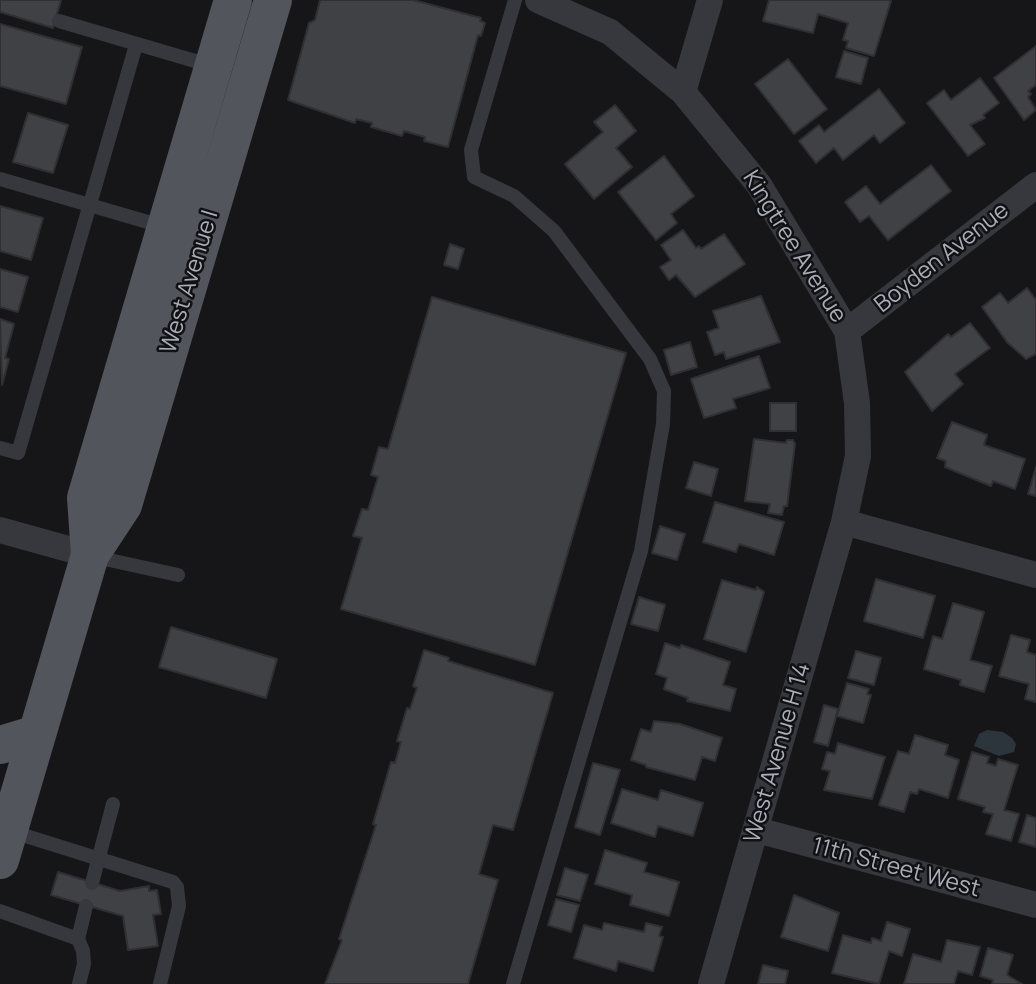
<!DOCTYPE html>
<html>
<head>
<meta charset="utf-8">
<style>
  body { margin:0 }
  canvas { display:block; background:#161618 }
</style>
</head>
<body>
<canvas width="1036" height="984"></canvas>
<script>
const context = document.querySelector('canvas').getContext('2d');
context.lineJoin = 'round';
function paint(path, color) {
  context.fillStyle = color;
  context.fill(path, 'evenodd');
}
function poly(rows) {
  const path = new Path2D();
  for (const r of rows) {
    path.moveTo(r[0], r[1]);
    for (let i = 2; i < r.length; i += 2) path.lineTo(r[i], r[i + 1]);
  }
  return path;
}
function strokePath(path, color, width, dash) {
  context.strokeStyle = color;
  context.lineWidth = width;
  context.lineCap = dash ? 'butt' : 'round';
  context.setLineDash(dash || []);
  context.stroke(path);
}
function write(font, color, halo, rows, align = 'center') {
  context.font = font + ' Manrope,sans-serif';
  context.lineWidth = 5;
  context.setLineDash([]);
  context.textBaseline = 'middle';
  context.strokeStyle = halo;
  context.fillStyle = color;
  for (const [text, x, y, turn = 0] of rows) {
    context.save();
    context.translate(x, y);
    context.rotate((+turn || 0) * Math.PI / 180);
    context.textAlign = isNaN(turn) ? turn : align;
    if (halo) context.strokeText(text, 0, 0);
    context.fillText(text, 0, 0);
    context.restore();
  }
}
paint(poly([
  [987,730,1003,732,1012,738,1016,744,1014,752,999,756,974,746,979,734]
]), '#2c353c');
const building = poly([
  [0,0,61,0,53,28,0,12,0,0],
  [320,0,413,0,481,18,480,21,485,23,481,36,478,35,448,147,424,141,425,137,404,131,402,136,371,127,372,123,356,119,355,123,288,100,309,23,315,20,320,0],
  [769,0,888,0,891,1,874,56,846,48,848,41,843,40,848,23,818,14,813,33,763,21,769,0],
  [0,24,82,47,66,104,0,86,0,24],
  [1036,46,1036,85,1028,91,1031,94,1028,97,1036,110,1024,120,994,78,1036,46],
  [844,51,868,58,861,84,836,77,844,51],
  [788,59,827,109,794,134,755,84,788,59],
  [980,78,999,103,983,115,985,118,970,125,985,144,968,156,927,103,944,90,951,100,980,78],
  [879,89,905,123,880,143,874,135,843,160,834,148,816,163,799,141,819,125,824,132,879,89],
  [615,105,636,131,616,148,632,167,594,199,565,164,603,132,594,122,615,105],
  [28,113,68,125,53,173,13,162,28,113],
  [664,156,694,196,671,214,677,223,656,240,618,192,664,156],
  [931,165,951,191,888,240,869,216,860,222,845,202,866,186,880,204,931,165],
  [0,206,43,218,31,260,0,251,0,206],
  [683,230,696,248,699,246,701,249,724,234,745,264,695,297,676,275,669,280,660,267,671,260,661,245,683,230],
  [450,244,464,249,458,269,444,265,450,244],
  [0,269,28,277,18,312,0,307,0,269],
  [1027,288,1036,300,1036,354,1026,359,1007,342,982,307,1000,293,1008,303,1027,288],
  [761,296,780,342,726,359,724,352,715,355,707,332,719,328,713,311,761,296],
  [432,297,626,353,535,665,341,609,362,538,353,536,362,509,368,510,378,477,371,475,379,447,388,449,432,297],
  [0,319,14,324,5,358,9,359,2,385,0,319],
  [970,323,990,348,955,374,963,384,932,411,905,372,948,334,951,337,970,323],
  [690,342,697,367,671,375,664,350,690,342],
  [759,356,770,388,733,399,736,408,704,418,691,379,759,356],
  [770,403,796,403,796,431,770,431,770,403],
  [952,422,987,435,984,445,1025,459,1015,489,993,481,991,486,945,467,946,461,937,458,952,422],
  [754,439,786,443,787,440,793,440,795,444,787,506,784,506,782,515,768,513,770,504,745,501,754,439],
  [694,462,718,469,711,496,686,488,694,462],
  [1036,467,1036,496,1028,494,1036,467],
  [715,502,784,522,774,555,739,544,736,552,703,542,715,502],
  [660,526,685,534,677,560,652,553,660,526],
  [876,579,935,596,923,638,864,621,876,579],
  [722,580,756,590,757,587,764,592,746,652,704,639,722,580],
  [639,597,665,605,658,631,631,624,639,597],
  [953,603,984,612,970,660,992,666,984,692,960,685,961,680,924,669,933,636,942,639,953,603],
  [171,627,277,659,266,698,159,667,171,627],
  [1011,635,1030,640,1027,652,1036,655,1036,702,1025,699,1029,684,999,676,1011,635],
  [665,643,680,648,681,645,730,662,723,685,736,689,730,711,687,701,688,698,664,689,667,678,656,674,665,643],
  [424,650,449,658,448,661,553,693,513,830,493,825,479,874,498,880,468,984,325,984,342,940,339,939,376,825,373,824,391,762,395,763,401,742,397,741,407,708,410,709,417,688,413,686,424,650],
  [856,651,881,658,874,685,848,678,856,651],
  [847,683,869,689,867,694,871,695,863,723,837,716,847,683],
  [824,705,838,709,828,746,814,742,824,705],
  [654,721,680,724,722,738,715,761,702,757,695,780,646,767,646,765,631,760,641,729,651,732,654,721],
  [915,735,948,745,945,755,959,760,948,798,919,789,917,794,910,792,904,812,879,805,898,751,909,754,915,735],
  [838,743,885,757,872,799,824,790,830,771,822,769,827,752,835,754,838,743],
  [972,752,989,757,987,763,996,766,998,759,1018,765,1004,810,1019,814,1011,841,986,834,993,814,983,812,985,807,958,799,972,752],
  [593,763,620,770,600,835,575,827,593,763],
  [622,789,658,800,661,790,703,803,693,836,658,826,655,837,611,823,622,789],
  [1027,815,1036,818,1036,847,1019,842,1027,815],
  [605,850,647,863,644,872,679,882,669,916,630,905,632,895,595,884,605,850],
  [565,868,588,875,580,901,557,895,565,868],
  [58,872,120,891,149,886,149,891,157,890,161,914,153,915,158,946,128,950,123,916,51,895,58,872],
  [794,895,839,913,828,951,781,937,794,895],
  [556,899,579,905,571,932,548,925,556,899],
  [887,922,910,929,902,956,889,951,879,984,832,973,843,935,871,943,872,938,881,941,887,922],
  [604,923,644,932,646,923,662,927,659,936,663,937,653,971,618,961,616,971,574,958,584,925,602,930,604,923],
  [947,940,980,947,972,975,958,971,954,984,904,984,913,954,941,962,947,940],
  [988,948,1013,955,1007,975,1022,984,992,984,993,980,980,976,988,948],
  [763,965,788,971,785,984,758,984,763,965]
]);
paint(building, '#404145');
strokePath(building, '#303034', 2);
strokePath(poly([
  [59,21,212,66],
  [0,179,165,227],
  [0,448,18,453,136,45],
  [91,556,178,575],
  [10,831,173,882,177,887,179,906,160,984],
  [92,883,113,804],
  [0,911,78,939,83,951,84,964,79,984],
  [78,939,86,906],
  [513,984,641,551,663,424,664,391,650,359,554,231,514,196,474,177,471,150,515,0]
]), '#37383d', 14);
strokePath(poly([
  [538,0,610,32,683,92,759,185,847,331,857,403,858,456,844,522,711,984],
  [683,92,710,0],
  [847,331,1036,185],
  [844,522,1036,575],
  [0,530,90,555],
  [757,830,1036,905]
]), '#37383d', 26);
strokePath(poly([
  [90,555,86,498,233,0],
  [0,745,37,734],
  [0,860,90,555,123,505,273,0]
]), '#53555c', 38);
write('23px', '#a8adb8', '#111113', [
  ["Kingtree Avenue",794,247,58],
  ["Boyden Avenue",942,258,-38],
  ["West Avenue I",190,282,-73],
  ["West Avenue H 14",778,753,-74],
  ["11th Street West",896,868,15]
]);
</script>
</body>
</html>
